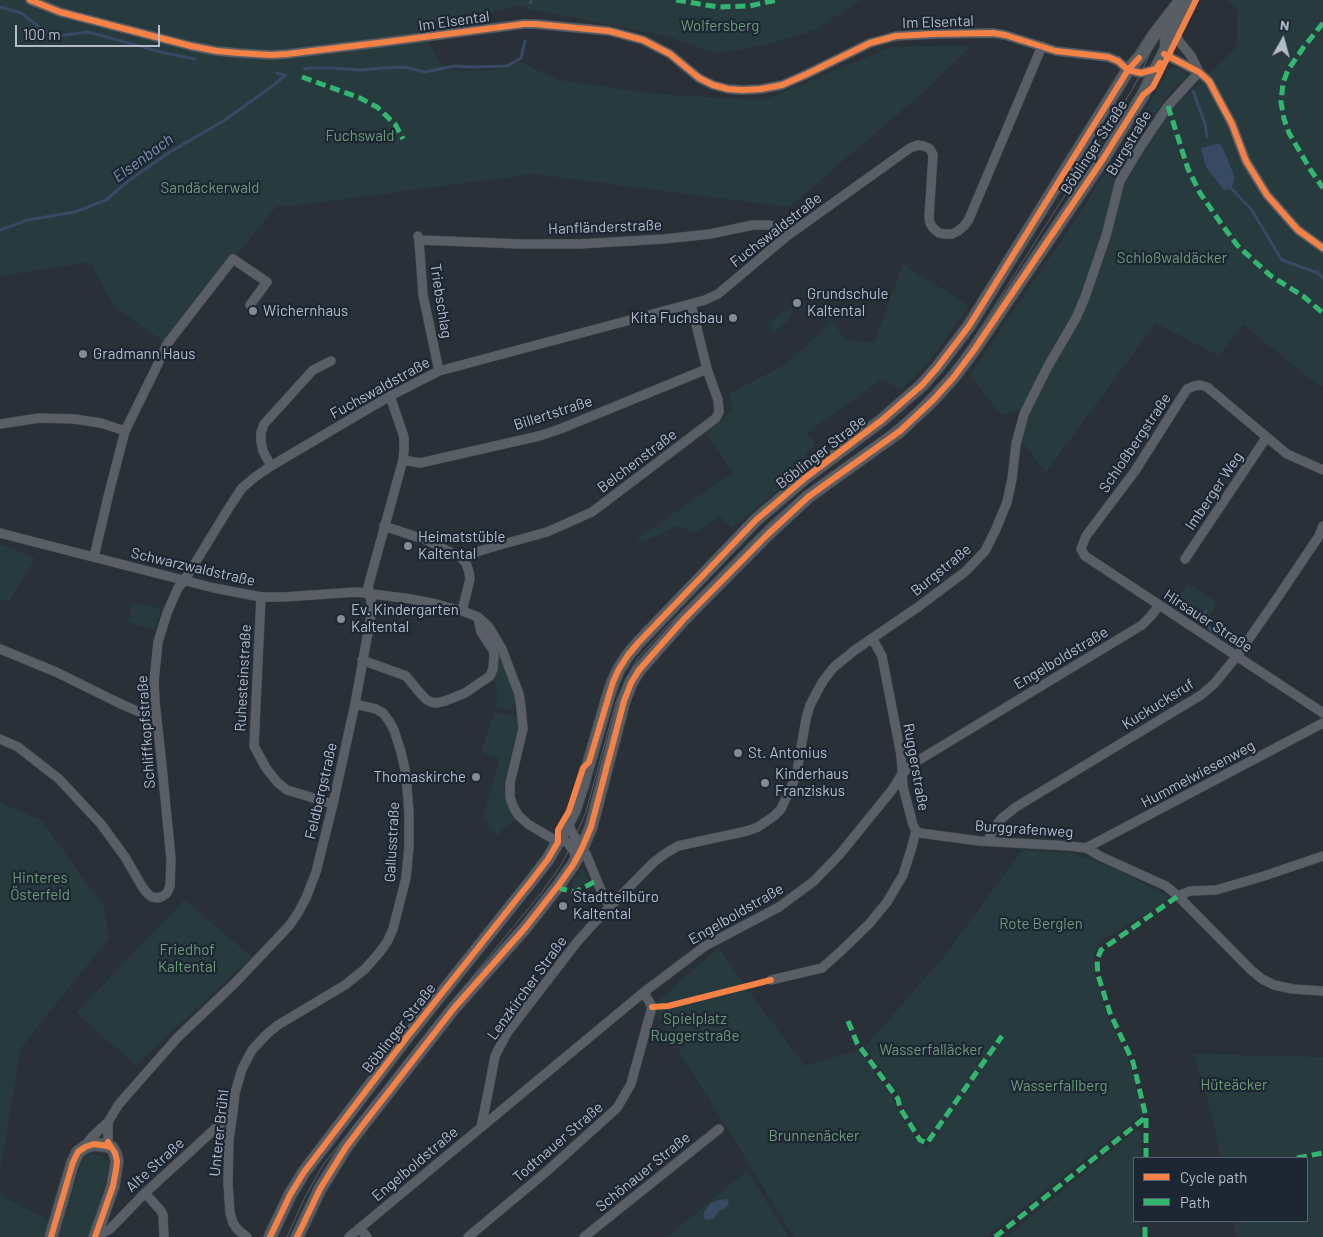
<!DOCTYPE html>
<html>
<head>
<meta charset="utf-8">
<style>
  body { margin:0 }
  #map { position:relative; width:1323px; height:1237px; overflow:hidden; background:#2a3038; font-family:Barlow,sans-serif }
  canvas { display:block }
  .legend { position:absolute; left:1133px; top:1157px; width:175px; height:65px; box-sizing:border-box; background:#1d2633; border:1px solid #59626f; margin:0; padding:6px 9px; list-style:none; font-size:15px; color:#b4bcc9 }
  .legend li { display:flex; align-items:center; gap:10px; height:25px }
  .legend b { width:25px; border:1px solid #59626f }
  .north { position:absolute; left:1258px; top:15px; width:50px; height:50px; -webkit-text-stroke:4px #1d2633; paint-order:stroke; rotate:7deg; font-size:14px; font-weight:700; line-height:20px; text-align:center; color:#b4bcc9 }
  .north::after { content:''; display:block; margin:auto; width:18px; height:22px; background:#b4bcc9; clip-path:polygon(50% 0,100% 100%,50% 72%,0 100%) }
  .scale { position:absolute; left:15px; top:25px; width:145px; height:22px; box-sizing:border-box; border:2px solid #b4bcc9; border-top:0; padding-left:6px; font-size:15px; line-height:18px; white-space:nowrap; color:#b4bcc9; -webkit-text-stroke:4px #1d2633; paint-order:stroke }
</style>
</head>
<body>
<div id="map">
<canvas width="1323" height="1237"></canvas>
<ul class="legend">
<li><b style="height:6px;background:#f48246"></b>Cycle path</li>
<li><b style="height:6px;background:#33b770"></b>Path</li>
</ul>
<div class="north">N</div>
<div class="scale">100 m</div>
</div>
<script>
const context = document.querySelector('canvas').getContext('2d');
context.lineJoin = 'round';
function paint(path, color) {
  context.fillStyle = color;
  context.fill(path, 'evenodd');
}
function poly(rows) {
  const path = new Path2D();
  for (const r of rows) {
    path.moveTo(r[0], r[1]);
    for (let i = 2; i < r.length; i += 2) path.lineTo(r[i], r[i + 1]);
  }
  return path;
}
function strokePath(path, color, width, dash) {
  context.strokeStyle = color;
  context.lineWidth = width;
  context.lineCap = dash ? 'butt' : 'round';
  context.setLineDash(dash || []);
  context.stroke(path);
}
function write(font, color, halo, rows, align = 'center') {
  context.font = font + ' Barlow,sans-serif';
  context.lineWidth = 4.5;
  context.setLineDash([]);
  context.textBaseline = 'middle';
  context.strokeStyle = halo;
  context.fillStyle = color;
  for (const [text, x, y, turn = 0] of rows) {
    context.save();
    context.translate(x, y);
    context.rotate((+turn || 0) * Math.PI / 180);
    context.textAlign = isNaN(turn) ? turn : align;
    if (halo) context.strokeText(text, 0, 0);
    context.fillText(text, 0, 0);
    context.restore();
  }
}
paint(poly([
  [0,0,861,0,815,30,762,46,715,53,670,37,531,9,517,5,423,34,445,70,489,71,520,62,559,80,654,94,764,100,891,47,971,46,926,90,789,207,533,174,291,206,277,206,233,259,167,344,113,305,90,262,0,276],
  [1227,0,1323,0,1323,386,1310,379,1243,324,1219,356,1156,323,1046,472,1020,439,1020,410,1001,415,970,375,1085,205,1144,112,1168,71,1175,67,1185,72,1188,77,1173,88,1148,125,1118,174,1090,294,1124,184,1165,116,1236,48,1238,10],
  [903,264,969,306,930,361,901,390,882,379,807,433,815,445,805,454,810,463,732,528,720,516,695,533,678,526,643,542,636,539,733,473,706,434,732,410,730,393,786,364,817,336,831,320,846,340,874,343],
  [791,308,794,312,787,322,773,333,767,324,780,314],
  [0,544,35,558,10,601,0,600],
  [1188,583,1215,601,1215,608,1203,624,1173,604],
  [133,602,161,609,155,630,128,622],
  [496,654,499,654,514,695,517,705,513,705,512,710,496,707,498,695,494,676],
  [495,712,520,717,504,783,505,798,515,819,496,836,483,817,500,759,481,752],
  [0,802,42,821,104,907,109,938,20,1049,0,1169],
  [1022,850,1073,853,1116,869,1168,896,1166,902,1098,942,1093,958,1096,981,1106,1013,1129,1062,1143,1114,986,1237,794,1237,652,1007,719,947,747,989,805,1066,859,1050,890,1094,905,1123,919,1142,927,1148,989,1059,928,1141,907,1114,895,1089,865,1047,946,954],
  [581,870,584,870,588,882,576,888,574,887,572,884],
  [184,900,252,957,136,1065,76,1013],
  [1194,1054,1323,1057,1323,1151,1293,1157,1293,1158,1221,1158,1212,1116],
  [1135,1131,1141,1131,1141,1158,1134,1158,1134,1221,1140,1221,1140,1237,1007,1237],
  [93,1154,102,1156,108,1161,108,1170,90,1237,0,1237,0,1195,61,1227,82,1162,86,1156],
  [1323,1156,1323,1237,1236,1237,1233,1221,1307,1221,1307,1159],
  [747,1171,789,1237,667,1237]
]), '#273a3e');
paint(poly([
  [1220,143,1228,160,1235,178,1231,189,1224,190,1206,167,1201,148],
  [728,1199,729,1204,724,1209,719,1211,714,1219,706,1220,703,1217,704,1212,711,1203,718,1200]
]), '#384963');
strokePath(poly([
  [530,3,531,0],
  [0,7,21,13,43,30,58,36,88,32,165,53,195,59],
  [304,69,308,68,332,68,360,70,384,68,405,67,425,72,454,66,473,67,507,66,521,58,525,41],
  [277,73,284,75],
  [1193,91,1205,124,1207,136],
  [1229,186,1251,209,1282,260,1318,273,1323,278],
  [0,230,28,220,75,212,106,200,127,182,170,152,225,120,275,84,286,75],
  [1206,611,1204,616,1205,621,1210,629,1215,634,1225,635,1233,640]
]), '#384963', 3);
const street = poly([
  [30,0,60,12,191,46,217,51,239,53,271,55,287,54,386,42,524,24,535,24,609,31,643,40,670,54,699,78,713,85,728,89,743,90,761,89,782,85,807,74,870,43,896,36,933,34,993,33,1005,35,1056,51,1108,57,1118,61,1128,70,1136,72,1141,73,1156,69],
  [1173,14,1165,36,1164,54,1199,72,1209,81,1232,124,1246,161,1267,195,1298,230,1323,248],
  [1175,31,1179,41,1191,56,1199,72],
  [418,236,419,240,423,295,439,371],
  [419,240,521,244,579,244,664,239,710,234,753,225,769,225,779,228,787,236],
  [0,424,39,418,74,419,101,423,125,431],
  [403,460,420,463,539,436,560,429,707,369],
  [271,466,263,451,261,441,261,432,264,424,313,370,331,361],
  [1323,470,1287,454,1207,387,1200,385,1194,386,1187,389,1135,471,1086,536,1081,549,1085,556,1323,713],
  [384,526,426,540,460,557,466,563,469,572,470,579,462,611],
  [0,533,214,588,235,592,261,597,283,597,357,592,411,599,436,604,462,611,478,617,489,627,502,649,519,694,521,707,523,729,510,783,510,797,513,806,518,815,528,824,558,842,563,841,568,843,574,852,576,859],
  [94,557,109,493,125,431,156,368,167,344,233,259,267,282,250,305],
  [460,557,496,546,547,532,592,512,716,418,719,412,718,400,707,369,691,304],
  [1185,559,1266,438],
  [261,597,254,746,266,768,277,782,287,790,333,804],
  [0,649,56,672,123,705,156,719],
  [362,660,406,676,420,693,427,700,431,702,436,703,445,701,465,693,490,676,493,669,494,656,493,650,481,632,478,618],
  [0,739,18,747,59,779,101,824,125,857,143,888,148,894,152,897,158,898,163,896,167,893,170,886,171,859,161,757,155,702,154,681,158,642,167,613,178,588,184,581,230,506,242,488,255,477,271,466,390,396,439,371,705,300,718,294,787,236,910,148,918,145,924,146,930,149,933,155,929,217,930,223,933,228,939,233,945,234,952,234,958,231,964,226,969,219,1042,46],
  [569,821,569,826,573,834,586,854,605,900,611,906],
  [916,831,920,833,979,841,1070,846,1086,848,1102,857,1166,886,1178,896,1251,970,1262,979,1274,985,1293,989,1323,991],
  [988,841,990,836,994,828,1002,818,1016,807,1201,695,1214,684,1237,656,1278,597,1319,536,1323,526],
  [1086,848,1323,723],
  [1178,896,1190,891,1216,890,1264,876,1323,856],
  [771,980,822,968,840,952,869,924,887,902,903,875,911,850,916,831,913,825,903,787,901,755,882,656,872,638],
  [108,1122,108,1142,112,1148],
  [481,1127,489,1088,495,1056,507,1033,577,942,595,922,641,875,654,862,666,853,678,846,747,831,758,827,774,816,781,809,793,783,797,771,806,719,810,705,823,681,834,667,855,650,918,607,966,571,985,551,996,529,1007,502,1012,479,1016,444,1024,414,1047,368,1076,318,1085,297,1106,236,1120,181,1141,146,1168,106,1199,72],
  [85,1146,92,1137,108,1122,119,1104,178,1037,235,983,289,926,298,913,306,898,316,872,333,804,355,704,372,610,371,601,368,587,403,460,404,450,404,437,390,396],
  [145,1193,161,1211,163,1215,164,1237],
  [360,1229,367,1237],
  [95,1237,110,1229,145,1193,191,1151,233,1112],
  [247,1237,237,1229,233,1223,230,1213,228,1183,229,1139,233,1112,235,1093,242,1069,252,1050,267,1034,278,1025,345,985,365,969,379,953,387,942,393,929,406,878,409,847,409,813,406,774,401,752,394,730,389,721,383,713,376,709,355,704],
  [349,1237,644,992,705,946,779,907,814,881,840,854,892,790,902,774,914,763,1142,625,1151,616,1159,605],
  [468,1237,546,1172,617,1108,631,1084,652,1007,644,992],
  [584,1237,719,1129]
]);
const secondary = poly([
  [51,1237,73,1162,78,1152,85,1147,94,1144,107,1146,112,1148,115,1153,117,1161,113,1186,95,1237],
  [270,1237,290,1195,304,1172,407,1037,532,880,548,859,558,842,574,811,582,787,608,697,613,682,619,669,628,655,638,643,756,520,805,478,882,420,922,385,937,368,969,326,1128,70,1139,58,1154,35,1181,0],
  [297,1237,320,1189,346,1147,365,1122,454,1008,525,928,558,886,573,865,582,848,591,827,624,701,631,683,639,670,684,619,767,535,808,497,830,481,900,431,933,400,953,378,974,350,1103,159,1143,95,1175,31,1188,0]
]);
strokePath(street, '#484c53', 10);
strokePath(secondary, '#484c53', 14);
strokePath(street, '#5a5e66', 9);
strokePath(secondary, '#595d64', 12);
strokePath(poly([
  [287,1237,304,1199,323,1165,441,1015,542,892,561,865,575,838,586,812,616,702,627,677,638,658,666,627,769,523,802,494,884,435,914,410,942,380,959,360,976,335,1132,90,1141,73,1174,0]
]), '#595d64', 1);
strokePath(poly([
  [676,0,718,7,749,6,777,0],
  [1323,23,1303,48,1288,70,1283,83,1281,102,1284,119,1289,133,1310,169,1323,188],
  [302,77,360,98,377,107,395,124,403,139],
  [1168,106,1188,169,1200,193,1220,222,1237,245,1252,259,1271,276,1303,296,1323,313],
  [558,886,562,889,575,892,596,881],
  [848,1021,857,1043,898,1099,900,1108,920,1140,927,1143,1002,1036],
  [1146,1158,1146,1117,1133,1062,1110,1013,1098,975,1097,960,1101,950,1178,896],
  [1297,1158,1323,1153],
  [995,1237,1146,1117],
  [1145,1237,1145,1221]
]), '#33b770', 5, [10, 5]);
strokePath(poly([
  [30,0,60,12,191,46,217,51,239,53,271,55,287,54,386,42,524,24,535,24,609,31,643,40,670,54,699,78,713,85,728,89,743,90,761,89,782,85,807,74,870,43,896,36,933,34,993,33,1005,35,1056,51,1108,57,1118,61,1128,70,1141,73,1156,69,1160,63],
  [1164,54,1199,72,1209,81,1232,124,1246,161,1267,195,1298,230,1323,248],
  [652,1007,668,1006,771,980],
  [51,1237,73,1162,78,1152,85,1147,94,1144,107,1146,112,1148],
  [95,1237,113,1186,116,1170,117,1161,115,1153,108,1142],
  [270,1237,290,1195,304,1172,407,1037,532,880,548,859,558,842,558,830,569,811,583,768,589,762,613,682,619,669,628,655,638,643,756,520,805,478,882,420,922,385,937,368,969,326,1128,70,1139,58],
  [297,1237,320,1189,346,1147,365,1122,454,1008,525,928,558,886,573,865,582,848,591,827,624,701,631,683,639,670,684,619,767,535,808,497,830,481,900,431,933,400,953,378,974,350,1103,159,1143,95,1153,87,1196,0]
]), '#f48246', 6);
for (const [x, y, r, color] of [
  [797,303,5,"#848b96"],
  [253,311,5,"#848b96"],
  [733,318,5,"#848b96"],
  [83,354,5,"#848b96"],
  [408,546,5,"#848b96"],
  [341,619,5,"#848b96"],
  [738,753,5,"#848b96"],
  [476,777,5,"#848b96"],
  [765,783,5,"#848b96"],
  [563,906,5,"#848b96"]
]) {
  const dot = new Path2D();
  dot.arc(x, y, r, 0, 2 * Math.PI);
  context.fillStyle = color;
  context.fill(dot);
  strokePath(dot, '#1d2633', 2);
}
write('15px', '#b4bcc9', '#1d2633', [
  ["Im Elsental",454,21,-8],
  ["Im Elsental",938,22,-2],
  ["Burgstraße",1129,143,-59],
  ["Böblinger Straße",1094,147,-57],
  ["Hanfländerstraße",605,227,-2],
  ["Fuchswaldstraße",776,230,-38],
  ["Triebschlag",441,301,81],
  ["Fuchswaldstraße",380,388,-29],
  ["Billertstraße",553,413,-18],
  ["Schloßbergstraße",1135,443,-56],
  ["Böblinger Straße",821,452,-38],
  ["Belchenstraße",637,461,-37],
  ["Imberger Weg",1214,491,-56],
  ["Schwarzwaldstraße",193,567,13],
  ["Burgstraße",941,570,-39],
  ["Hirsauer Straße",1208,621,33],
  ["Engelboldstraße",1061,658,-31],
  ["Ruhesteinstraße",243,678,-87],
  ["Kuckucksruf",1158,704,-32],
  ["Schliffkopfstraße",146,732,-94],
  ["Ruggerstraße",916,767,80],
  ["Hummelwiesenweg",1198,774,-28],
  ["Feldbergstraße",321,791,-77],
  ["Burggrafenweg",1024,829,4],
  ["Gallusstraße",392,842,-87],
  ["Engelboldstraße",736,914,-30],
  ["Lenzkircher Straße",527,988,-54],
  ["Böblinger Straße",399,1028,-52],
  ["Unterer Brühl",219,1133,-84],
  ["Todtnauer Straße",558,1142,-41],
  ["Engelboldstraße",415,1164,-40],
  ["Alte Straße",155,1165,-42],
  ["Schönauer Straße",643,1172,-39]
]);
write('15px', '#6b9a76', '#1d2633', [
  ["Wolfersberg",720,26],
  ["Fuchswald",360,136],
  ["Sandäckerwald",210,188],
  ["Schloßwaldäcker",1172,258],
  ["Hinteres",40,878],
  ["Österfeld",40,895],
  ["Rote Berglen",1041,924],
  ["Friedhof",187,950],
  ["Kaltental",187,967],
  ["Spielplatz",695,1019],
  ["Ruggerstraße",695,1036],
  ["Wasserfalläcker",931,1050],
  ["Hüteäcker",1234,1085],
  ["Wasserfallberg",1059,1086],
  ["Brunnenäcker",814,1136]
]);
write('15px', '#b4bcc9', '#1d2633', [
  ["Grundschule",807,294],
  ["Kaltental",807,311],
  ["Wichernhaus",263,311],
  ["Kita Fuchsbau",723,318,"right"],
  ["Gradmann Haus",93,354],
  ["Heimatstüble",418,537],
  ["Kaltental",418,554],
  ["Ev. Kindergarten",351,610],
  ["Kaltental",351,627],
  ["St. Antonius",748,753],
  ["Kinderhaus",775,774],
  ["Franziskus",775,791],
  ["Thomaskirche",466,777,"right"],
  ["Stadtteilbüro",573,897],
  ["Kaltental",573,914]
], 'left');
write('italic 16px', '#7c92b1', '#1d2633', [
  ["Elsenbach",143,158,-36]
]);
</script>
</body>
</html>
